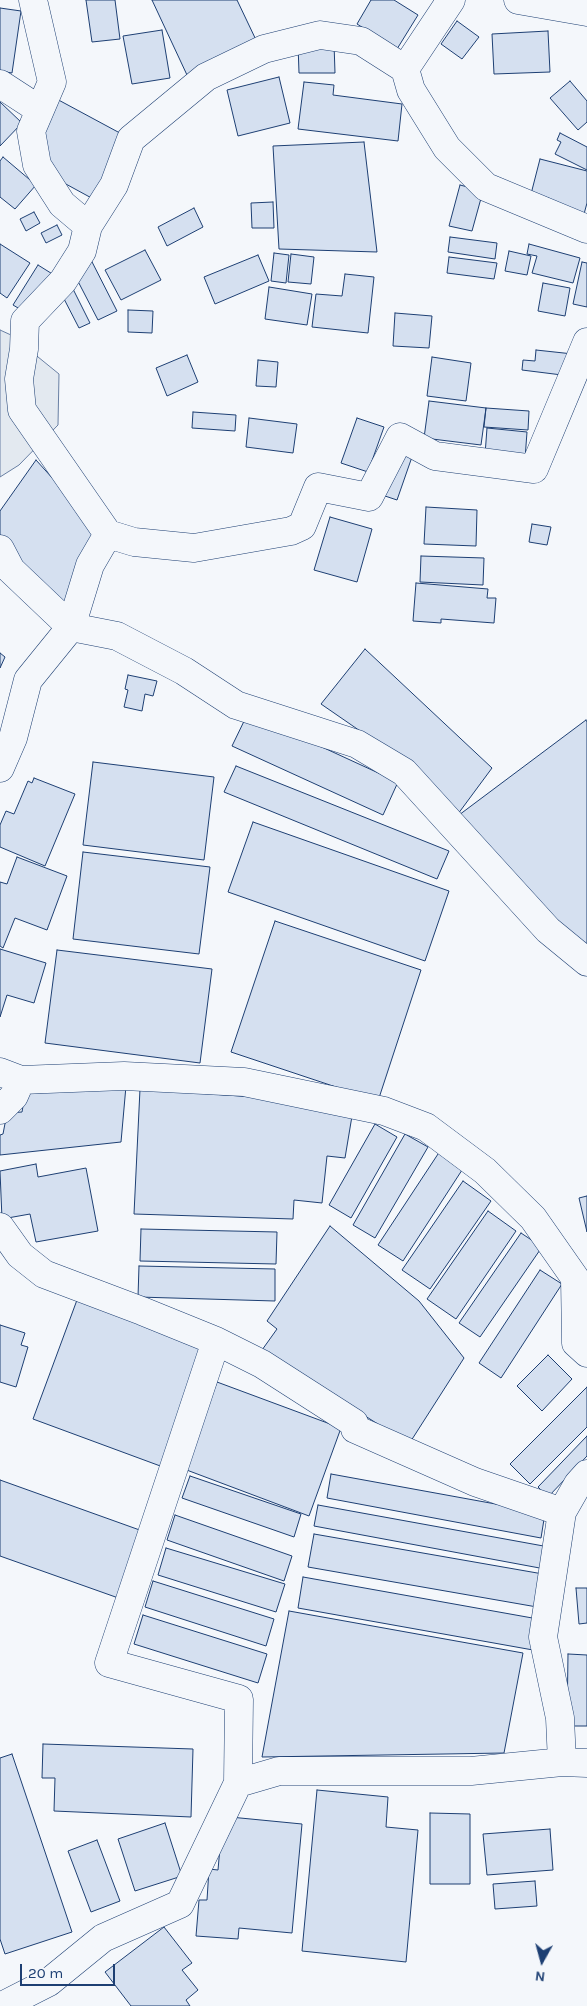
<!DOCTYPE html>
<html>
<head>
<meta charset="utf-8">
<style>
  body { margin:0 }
  #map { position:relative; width:587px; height:2006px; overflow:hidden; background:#f4f7fb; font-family:Karla,sans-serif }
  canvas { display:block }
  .north { position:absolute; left:517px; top:1936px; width:50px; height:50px; -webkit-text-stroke:4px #f4f7fb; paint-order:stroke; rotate:187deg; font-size:14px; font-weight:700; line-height:20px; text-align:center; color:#1d3f73 }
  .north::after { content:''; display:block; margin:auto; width:18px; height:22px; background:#1d3f73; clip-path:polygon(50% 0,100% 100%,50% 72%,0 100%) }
  .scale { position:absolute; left:20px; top:1964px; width:95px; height:22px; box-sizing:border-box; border:2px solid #1d3f73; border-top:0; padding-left:6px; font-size:15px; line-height:18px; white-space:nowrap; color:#1d3f73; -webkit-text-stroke:4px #f4f7fb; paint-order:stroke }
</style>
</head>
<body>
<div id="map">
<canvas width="587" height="2006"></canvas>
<div class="north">N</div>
<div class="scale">20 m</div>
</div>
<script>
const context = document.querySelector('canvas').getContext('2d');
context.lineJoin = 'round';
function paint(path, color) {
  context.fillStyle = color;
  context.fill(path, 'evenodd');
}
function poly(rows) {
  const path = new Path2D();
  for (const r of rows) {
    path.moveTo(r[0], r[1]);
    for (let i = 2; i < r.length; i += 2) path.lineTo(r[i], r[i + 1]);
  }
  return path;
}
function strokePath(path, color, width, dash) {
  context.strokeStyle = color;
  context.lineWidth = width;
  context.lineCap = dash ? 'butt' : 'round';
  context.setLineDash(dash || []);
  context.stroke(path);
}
const green = poly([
  [0,330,11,335,59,374,58,425,19,465,0,477,0,330]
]);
paint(green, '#e3e9f0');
strokePath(green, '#687fa3', 1);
const building = poly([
  [86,0,115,0,120,39,92,42,86,0],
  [152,0,237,0,257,42,187,75,152,0],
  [371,0,394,0,418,15,397,49,357,24,371,0],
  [0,8,21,11,12,73,0,71,0,8],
  [457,21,479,37,462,59,441,44,457,21],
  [162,30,170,78,132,84,123,36,162,30],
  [548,31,550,72,494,74,492,34,548,31],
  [334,43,335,73,299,73,298,44,334,43],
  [279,77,290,123,238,136,227,90,279,77],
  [570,81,587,101,587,122,578,130,550,98,570,81],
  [304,82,334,85,333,95,402,104,398,141,298,129,304,82],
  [53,97,131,139,97,201,42,171,31,136,53,97],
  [0,102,22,123,0,146,0,102],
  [560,133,587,147,587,170,555,154,561,142,557,140,560,133],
  [364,142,377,252,279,249,273,146,364,142],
  [3,157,36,185,15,209,0,197,0,161,3,157],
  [540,159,587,171,587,203,584,214,547,205,549,198,531,194,540,159],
  [460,185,483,191,472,231,449,226,460,185],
  [273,202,274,228,252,228,251,203,273,202],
  [194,208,203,227,167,246,158,227,194,208],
  [34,212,40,223,26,231,20,219,34,212],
  [57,225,62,235,46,243,41,233,57,225],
  [450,237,497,243,495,259,448,252,450,237],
  [0,244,30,263,7,298,0,293,0,244],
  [529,244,580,258,573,283,532,273,537,256,527,254,529,244],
  [145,250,161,280,121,300,105,270,145,250],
  [509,251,531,256,527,275,505,271,509,251],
  [87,252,117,311,98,320,68,262,87,252],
  [274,253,289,255,286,283,271,281,274,253],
  [291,254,314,257,311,284,288,282,291,254],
  [258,255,269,281,215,304,204,277,258,255],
  [449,257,497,263,494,279,447,273,449,257],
  [582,262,587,263,587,307,573,304,582,262],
  [38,265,54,275,30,315,13,305,38,265],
  [345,274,374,277,368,333,312,327,316,294,342,296,345,274],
  [543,283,570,288,565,316,538,311,543,283],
  [269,287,312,294,307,325,265,319,269,287],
  [73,289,90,323,79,328,62,295,73,289],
  [128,310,153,311,152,333,128,332,128,310],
  [395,313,432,316,429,348,393,346,395,313],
  [536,350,573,354,570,376,522,370,523,360,535,361,536,350],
  [187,355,198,382,167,396,156,368,187,355],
  [432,357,471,363,466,401,427,396,432,357],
  [258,360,278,362,276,387,256,386,258,360],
  [429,401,486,408,481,445,424,438,429,401],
  [486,408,529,411,528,430,484,427,486,408],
  [193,412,236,415,235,431,192,428,193,412],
  [249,418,297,424,293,453,246,447,249,418],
  [357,418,384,427,368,472,341,463,357,418],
  [487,428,527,432,525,459,485,455,487,428],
  [395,448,413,454,397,500,379,494,395,448],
  [36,460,101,532,66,607,21,569,0,537,0,511,36,460],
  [426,507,477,510,476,546,424,544,426,507],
  [330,517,372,529,357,582,314,570,330,517],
  [532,524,551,527,547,545,529,542,532,524],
  [421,556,484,558,483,585,420,582,421,556],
  [416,583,488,589,487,598,496,598,494,623,441,619,441,623,413,621,416,583],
  [365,649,492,768,455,818,379,744,321,704,365,649],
  [0,653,5,657,0,668,0,653],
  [128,675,157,681,153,696,145,694,142,711,124,707,128,690,125,689,128,675],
  [248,713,398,782,383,815,232,746,248,713],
  [586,720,587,722,587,950,455,818,586,720],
  [93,762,214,777,204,860,83,845,93,762],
  [236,766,449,851,437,879,224,792,236,766],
  [34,778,75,794,45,866,0,847,0,825,6,811,14,814,28,781,32,783,34,778],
  [253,822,449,891,425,961,228,892,253,822],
  [83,852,210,867,199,954,73,939,83,852],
  [17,857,67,876,47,930,15,918,3,948,0,946,0,882,7,884,17,857],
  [275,921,421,970,378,1101,231,1052,275,921],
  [0,949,46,963,34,1003,7,995,0,1017,0,949],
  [57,950,212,969,200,1063,45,1043,57,950],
  [126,1086,121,1142,0,1155,0,1135,3,1134,7,1113,22,1112,25,1094,126,1086],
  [140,1089,297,1100,352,1116,345,1158,327,1156,322,1203,294,1200,293,1219,134,1214,140,1089],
  [375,1124,397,1137,351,1218,329,1205,375,1124],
  [405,1134,428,1147,375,1238,353,1225,405,1134],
  [440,1151,464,1167,403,1261,378,1245,440,1151],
  [36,1164,38,1177,86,1168,98,1231,36,1242,30,1214,2,1219,0,1171,36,1164],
  [463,1181,491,1201,430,1289,402,1270,463,1181],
  [587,1196,587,1232,579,1198,587,1196],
  [488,1211,516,1231,456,1319,427,1299,488,1211],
  [330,1226,419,1301,464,1358,409,1444,262,1350,277,1329,267,1321,330,1226],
  [141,1229,277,1232,276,1264,140,1261,141,1229],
  [521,1233,542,1247,480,1337,459,1323,521,1233],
  [139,1266,275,1269,275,1301,138,1297,139,1266],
  [540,1270,562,1284,501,1378,479,1363,540,1270],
  [77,1300,207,1348,163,1467,33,1419,77,1300],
  [0,1325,25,1333,21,1345,28,1347,16,1387,0,1382,0,1325],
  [548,1355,572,1379,542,1411,517,1386,548,1355],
  [217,1382,341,1428,309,1516,184,1469,217,1382],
  [587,1387,587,1427,530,1484,510,1464,587,1387],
  [587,1436,587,1456,548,1497,538,1487,587,1436],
  [331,1474,545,1513,541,1538,327,1498,331,1474],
  [190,1476,301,1514,294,1537,182,1498,190,1476],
  [0,1480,148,1533,124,1600,0,1556,0,1480],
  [318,1505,549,1547,545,1569,314,1526,318,1505],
  [175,1515,292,1556,284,1581,167,1540,175,1515],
  [314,1534,543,1574,537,1607,308,1567,314,1534],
  [166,1548,285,1584,276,1612,158,1575,166,1548],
  [303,1577,538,1619,533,1650,298,1608,303,1577],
  [153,1581,274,1619,266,1646,145,1607,153,1581],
  [576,1588,587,1588,587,1623,579,1624,576,1588],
  [289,1611,523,1653,504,1753,262,1757,289,1611],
  [143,1615,267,1654,258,1683,134,1644,143,1615],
  [568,1654,587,1655,587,1726,567,1726,568,1654],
  [43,1744,193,1749,191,1817,54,1811,55,1778,42,1778,43,1744],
  [12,1754,72,1932,5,1954,0,1939,0,1758,12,1754],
  [317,1790,388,1797,386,1827,418,1830,406,1962,302,1951,317,1790],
  [430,1813,470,1814,470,1884,430,1884,430,1813],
  [230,1817,302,1824,292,1933,239,1928,238,1939,196,1936,199,1900,207,1900,209,1869,218,1870,221,1836,228,1836,230,1817],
  [165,1823,182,1876,135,1891,118,1839,165,1823],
  [550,1829,553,1870,487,1875,483,1834,550,1829],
  [97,1840,120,1901,91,1912,68,1851,97,1840],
  [535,1881,537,1906,495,1909,493,1884,535,1881],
  [164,1927,192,1963,182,1970,198,1990,186,2000,190,2006,131,2006,105,1972,164,1927]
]);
paint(building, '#d5e0f0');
strokePath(building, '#1d3f73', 1);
const minor = poly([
  [33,0,52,82,31,131,37,165,62,204,88,226],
  [518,0,587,12],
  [405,69,451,0],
  [0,84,40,110],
  [587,229,486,187,447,148,411,90,405,69,361,41,320,35,264,49,206,77,131,139,114,185,88,226,82,251,63,281,25,321,24,349,19,379,22,410,108,534,134,542,194,548,291,531,302,526,318,487,369,497,400,437,435,456,534,469,587,342],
  [0,549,11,570,71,627,117,636,184,671,236,705,357,744,404,772,548,930,587,962],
  [0,768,13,738,28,680,71,627,90,565,108,534],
  [0,1072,21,1080,14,1096,0,1110],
  [21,1080,124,1076,244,1082,384,1111,426,1127,485,1171,533,1218,575,1278,576,1343,587,1353],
  [0,1227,20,1255,44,1274,142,1311,216,1341,262,1364,354,1423,355,1429,475,1482,562,1512],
  [216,1341,109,1663,239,1699,238,1783],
  [562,1762,560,1718,543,1637,562,1512,578,1484,587,1474],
  [2,2006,49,1982,103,1938,180,1904,238,1783,279,1771,471,1771,562,1762,587,1763]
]);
strokePath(minor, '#1d3f73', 29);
strokePath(minor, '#f4f7fb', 28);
</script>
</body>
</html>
